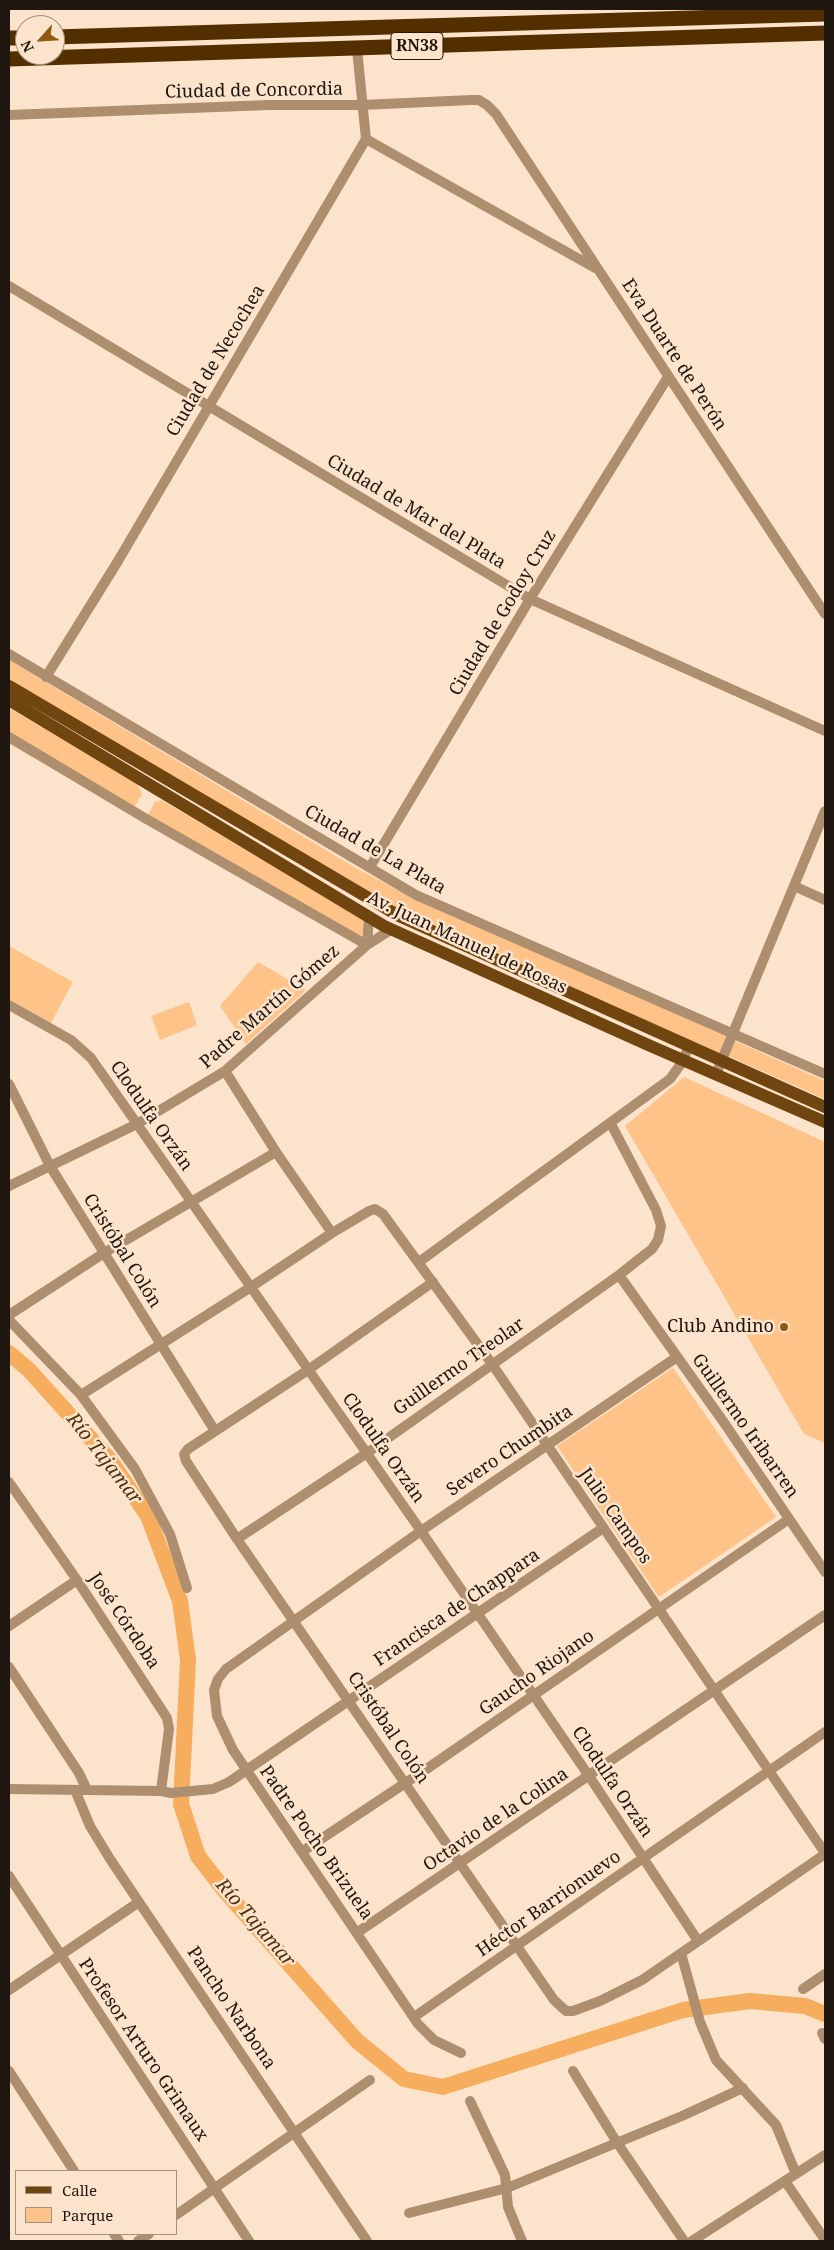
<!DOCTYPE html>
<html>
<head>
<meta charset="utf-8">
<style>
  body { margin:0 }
  #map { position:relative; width:834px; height:2250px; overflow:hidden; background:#fce4cc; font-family:"Noto Serif",serif }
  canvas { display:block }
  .frame { position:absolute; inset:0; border:10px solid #1f170f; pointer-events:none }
  .legend { position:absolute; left:15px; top:2170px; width:162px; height:65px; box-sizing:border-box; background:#fce4cc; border:1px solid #a49280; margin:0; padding:6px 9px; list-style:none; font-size:15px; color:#1f170f }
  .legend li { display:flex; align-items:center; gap:10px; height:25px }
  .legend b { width:25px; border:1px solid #a49280 }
  .north { position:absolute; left:15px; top:15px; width:50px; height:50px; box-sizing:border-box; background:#fce4cc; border:1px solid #a49280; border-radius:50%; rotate:244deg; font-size:14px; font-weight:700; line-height:20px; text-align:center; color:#1f170f }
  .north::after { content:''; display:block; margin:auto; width:18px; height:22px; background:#915a11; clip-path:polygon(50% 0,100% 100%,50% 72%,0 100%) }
</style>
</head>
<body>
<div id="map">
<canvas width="834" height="2250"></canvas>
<div class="frame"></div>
<ul class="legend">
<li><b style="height:6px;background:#70450f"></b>Calle</li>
<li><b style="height:14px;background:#fdc388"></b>Parque</li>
</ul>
<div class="north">N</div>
</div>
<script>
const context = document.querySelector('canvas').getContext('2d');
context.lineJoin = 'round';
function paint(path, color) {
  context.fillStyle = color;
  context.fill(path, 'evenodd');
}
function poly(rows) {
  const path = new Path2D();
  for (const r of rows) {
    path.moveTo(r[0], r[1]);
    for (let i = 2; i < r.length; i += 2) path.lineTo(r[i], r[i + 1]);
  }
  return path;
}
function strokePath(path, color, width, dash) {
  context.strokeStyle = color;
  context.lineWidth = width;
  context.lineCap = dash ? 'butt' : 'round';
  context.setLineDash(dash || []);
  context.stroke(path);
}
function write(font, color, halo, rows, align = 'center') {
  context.font = font + ' "Noto Serif",serif';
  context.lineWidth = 5;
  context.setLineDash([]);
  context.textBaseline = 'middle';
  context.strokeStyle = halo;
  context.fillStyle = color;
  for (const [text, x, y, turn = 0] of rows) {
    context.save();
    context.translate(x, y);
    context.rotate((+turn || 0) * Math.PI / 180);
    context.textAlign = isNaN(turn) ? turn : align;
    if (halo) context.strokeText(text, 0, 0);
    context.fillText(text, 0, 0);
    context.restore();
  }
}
paint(poly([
  [9,660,356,868,415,899,726,1036,719,1054,390,904,9,680],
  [9,708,137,783,142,794,131,813,9,744],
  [161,800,366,921,366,930,358,940,145,820,155,802],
  [9,946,73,982,51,1023,9,999],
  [258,962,306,990,246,1044,220,1006],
  [189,1002,197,1025,160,1040,151,1016],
  [735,1041,825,1081,825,1099,728,1056],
  [684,1077,825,1142,825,1443,804,1434,625,1126],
  [673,1368,776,1517,659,1597,557,1446]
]), '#fdc388');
strokePath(poly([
  [9,1353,29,1370,109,1459,148,1516,180,1601,188,1660,181,1804,198,1856,225,1891,357,2041,404,2079,443,2087,683,2010,750,2001,805,2006,825,2014]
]), '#f6ad5d', 16);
strokePath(poly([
  [9,115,269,105,362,105,471,100,479,100,487,105,496,114,825,614],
  [366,139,595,268],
  [9,286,530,599,825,731],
  [9,654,416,895,825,1074],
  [46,677,118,561,366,139,357,49],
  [9,737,143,817,367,945,392,929],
  [370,867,530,599,668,377],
  [794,886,825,900],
  [9,1005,71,1040,91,1058,421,1531,589,1776,698,1941],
  [225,1071,276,1152,332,1233],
  [716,1074,825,811],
  [9,1084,50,1166,215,1431],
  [9,1186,137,1124,225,1071,367,945,369,918],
  [419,1262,670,1079,683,1061,689,1045],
  [619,1275,725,1424,825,1572],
  [433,1282,308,1370,188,1449,184,1454,186,1461,237,1539,554,2000,566,2011,573,2011,600,2001,642,1980,825,1854],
  [9,1315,104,1253,276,1152],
  [9,1320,81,1395,135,1469,170,1534,187,1588],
  [81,1395,251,1287,332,1233,369,1211,375,1209,383,1214,492,1364,825,1853],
  [9,1482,77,1580,167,1718,169,1729,161,1791],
  [237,1539,367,1453,619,1275,652,1249,658,1240,661,1226,656,1210,611,1124],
  [9,1626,77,1580],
  [9,1667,79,1773,87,1790],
  [9,1789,161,1791,171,1793,213,1789,229,1782,603,1528],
  [75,1790,90,1826,110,1859,367,2241],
  [303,1851,428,1768,789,1519],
  [9,1876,249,2241],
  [358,1932,825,1615],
  [681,1953,700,2022,716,2060,776,2125,796,2174],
  [803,1989,825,1974],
  [9,1990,139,1902],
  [414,2017,825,1732],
  [822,2033,825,2039],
  [461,2053,434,2040,418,2024,233,1750,217,1716,214,1690,218,1679,226,1669,421,1531,677,1357],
  [9,2071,74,2171],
  [573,2071,616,2141,684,2241],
  [470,2101,505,2175,508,2207,522,2241],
  [785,2181,825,2240],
  [409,2213,507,2188,682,2116,743,2088],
  [176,2215,370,2080],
  [114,2234,119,2241],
  [138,2241,149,2234],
  [692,2241,825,2155]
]), '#ad8e6e', 10);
strokePath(poly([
  [9,686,399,916,825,1107],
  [9,700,384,926,646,1044,825,1122]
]), '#70450f', 12);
strokePath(poly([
  [55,37,825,14],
  [9,38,25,38],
  [9,59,825,33]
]), '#532f00', 15);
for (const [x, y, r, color] of [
  [784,1327,5,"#915a11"]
]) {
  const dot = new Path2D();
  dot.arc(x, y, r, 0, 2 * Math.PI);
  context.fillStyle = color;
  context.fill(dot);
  strokePath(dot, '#fce4cc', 2);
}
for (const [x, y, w] of [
  [417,46,52]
]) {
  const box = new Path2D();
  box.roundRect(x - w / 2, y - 13.5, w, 27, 4);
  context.fillStyle = '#fce4cc';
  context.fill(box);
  strokePath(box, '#1f170f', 1);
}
write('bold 16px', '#1f170f', null, [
  ["RN38",417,46]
]);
write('18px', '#1f170f', '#fce4cc', [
  ["Ciudad de Concordia",254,91,-1],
  ["Eva Duarte de Perón",674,355,57],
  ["Ciudad de Necochea",216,361,-59],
  ["Ciudad de Mar del Plata",416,512,31],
  ["Ciudad de Godoy Cruz",503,613,-59],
  ["Ciudad de La Plata",375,850,30],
  ["Av. Juan Manuel de Rosas",467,943,25],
  ["Padre Martín Gómez",270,1007,-41],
  ["Clodulfa Orzán",151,1116,55],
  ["Cristóbal Colón",122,1251,58],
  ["Guillermo Treolar",459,1367,-35],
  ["Guillermo Iribarren",745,1426,55],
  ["Clodulfa Orzán",383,1448,55],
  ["Severo Chumbita",510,1451,-34],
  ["Julio Campos",615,1516,55],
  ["Francisca de Chappara",457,1608,-34],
  ["José Córdoba",124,1621,56],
  ["Gaucho Riojano",537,1673,-35],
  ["Cristóbal Colón",388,1728,56],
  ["Clodulfa Orzán",612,1782,56],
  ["Octavio de la Colina",496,1820,-34],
  ["Padre Pocho Brizuela",316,1843,55],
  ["Héctor Barrionuevo",549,1904,-35],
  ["Pancho Narbona",231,2008,56],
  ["Profesor Arturo Grimaux",143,2050,56]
]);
write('18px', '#1f170f', '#fce4cc', [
  ["Club Andino",774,1327]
], 'right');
write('italic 19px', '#503311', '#fce4cc', [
  ["Río Tajamar",104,1459,52],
  ["Río Tajamar",255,1923,49]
]);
</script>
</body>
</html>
